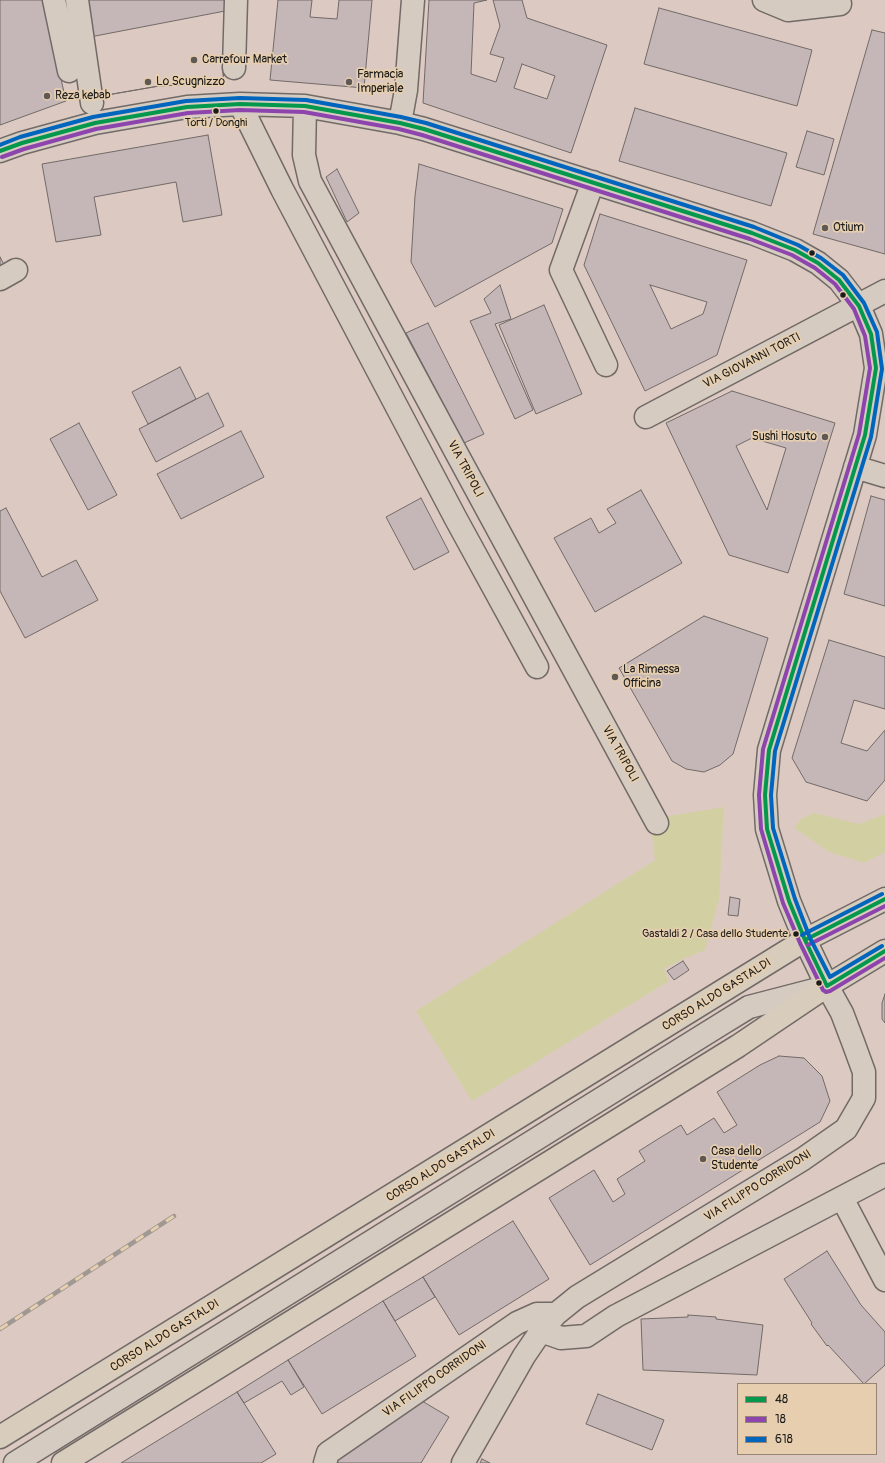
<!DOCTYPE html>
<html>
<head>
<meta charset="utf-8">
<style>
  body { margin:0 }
  #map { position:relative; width:885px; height:1463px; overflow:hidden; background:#dccac2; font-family:Pangolin,sans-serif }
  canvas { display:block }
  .legend { position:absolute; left:737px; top:1383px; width:140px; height:72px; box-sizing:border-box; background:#e6ceae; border:1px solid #958774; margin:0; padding:5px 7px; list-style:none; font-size:12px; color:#1c1c1c }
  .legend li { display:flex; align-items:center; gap:8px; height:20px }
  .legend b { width:20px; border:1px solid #958774 }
</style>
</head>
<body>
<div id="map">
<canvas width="885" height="1463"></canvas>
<ul class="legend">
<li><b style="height:5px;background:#03984c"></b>48</li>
<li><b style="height:5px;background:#8e44ad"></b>18</li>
<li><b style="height:5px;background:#0065bd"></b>618</li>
</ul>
</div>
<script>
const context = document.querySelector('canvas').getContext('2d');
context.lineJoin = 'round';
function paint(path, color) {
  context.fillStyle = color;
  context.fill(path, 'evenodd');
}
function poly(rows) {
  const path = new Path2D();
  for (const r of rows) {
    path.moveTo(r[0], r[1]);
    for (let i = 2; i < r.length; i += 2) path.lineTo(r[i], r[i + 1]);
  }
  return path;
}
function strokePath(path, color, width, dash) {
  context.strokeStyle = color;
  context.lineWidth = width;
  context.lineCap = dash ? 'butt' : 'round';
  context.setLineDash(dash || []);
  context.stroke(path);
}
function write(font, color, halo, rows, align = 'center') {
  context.font = font + ' Pangolin,sans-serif';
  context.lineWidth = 3.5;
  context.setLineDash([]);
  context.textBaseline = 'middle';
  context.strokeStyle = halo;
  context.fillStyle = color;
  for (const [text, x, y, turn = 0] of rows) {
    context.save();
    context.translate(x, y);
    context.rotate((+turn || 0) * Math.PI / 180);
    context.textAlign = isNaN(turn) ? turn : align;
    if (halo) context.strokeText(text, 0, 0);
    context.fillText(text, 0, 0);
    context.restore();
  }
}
paint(poly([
  [724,807,719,899,705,950,681,960,664,969,669,981,472,1101,416,1011,655,860,650,819],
  [814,813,859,824,885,814,885,852,864,863,829,852,794,828,801,819]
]), '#d2d0a3');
const building = poly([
  [0,0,43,0,66,101,0,125,0,0],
  [83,0,225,0,223,83,159,86,107,95,100,98,83,0],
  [278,0,312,0,310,17,337,19,339,0,372,0,364,88,270,80,278,0],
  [429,0,487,0,474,3,471,74,496,82,504,58,490,54,500,26,493,0,522,0,527,18,607,45,571,153,423,103,429,0],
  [522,64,555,76,547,99,514,88,522,64],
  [659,8,812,50,797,106,644,64,659,8],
  [225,11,223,83,159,86,107,95,100,98,90,37,225,11],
  [872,30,885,33,885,254,813,234,872,30],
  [635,108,787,153,771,206,619,161,635,108],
  [807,131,834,139,824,175,796,167,807,131],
  [208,135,222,215,183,222,176,182,94,197,101,235,56,242,42,164,208,135],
  [419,164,563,209,552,243,435,307,411,262,415,196,419,164],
  [337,169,359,213,347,222,326,177,337,169],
  [600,214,747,260,717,355,645,391,584,265,600,214],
  [650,285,707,302,703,314,671,329,650,285],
  [0,257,6,268,0,271,0,257],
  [500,285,511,319,495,324,533,410,515,419,470,321,491,313,484,299,500,285],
  [544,305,582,394,536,414,499,325,544,305],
  [428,323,484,434,464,443,406,333,428,323],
  [180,367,196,399,148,424,132,392,180,367],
  [732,391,835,423,788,573,729,555,666,423,732,391],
  [752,438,786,448,767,510,736,446,752,438],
  [208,393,224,426,156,462,139,429,208,393],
  [79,423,117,495,88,510,50,439,79,423],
  [241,431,264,477,181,519,157,474,241,431],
  [641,490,682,563,595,612,554,538,591,518,599,533,616,523,607,509,641,490],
  [871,496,885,500,885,606,844,594,871,496],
  [421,498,449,552,414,570,386,517,421,498],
  [6,508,42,577,76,560,98,600,25,638,0,591,0,511,6,508],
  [704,616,768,638,733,754,720,765,704,772,686,769,672,761,619,668,704,616],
  [829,640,885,657,885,709,854,700,841,743,867,751,885,730,885,780,867,801,806,782,792,758,829,640],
  [730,897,740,899,738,916,728,915,730,897],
  [683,961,689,970,674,980,667,971,683,961],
  [885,994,885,1023,882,1019,882,1003,885,994],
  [779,1056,804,1058,822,1076,830,1101,820,1122,590,1265,549,1198,594,1170,613,1202,625,1194,617,1179,645,1161,639,1151,658,1139,681,1125,687,1135,714,1118,724,1133,737,1125,717,1092,760,1065,779,1056],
  [513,1221,549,1279,459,1335,423,1277,513,1221],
  [827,1251,861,1305,885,1332,885,1365,864,1384,828,1345,827,1346,811,1324,812,1323,784,1279,827,1251],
  [423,1277,435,1297,395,1321,383,1301,423,1277],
  [383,1301,416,1356,322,1414,288,1360,383,1301],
  [688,1315,716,1317,716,1319,763,1325,757,1375,643,1370,641,1319,688,1317,688,1315],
  [288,1360,304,1387,291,1395,282,1381,244,1403,237,1392,288,1360],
  [237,1392,276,1454,261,1463,121,1463,237,1392],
  [598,1394,664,1420,652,1450,586,1424,598,1394],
  [422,1401,449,1417,421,1463,338,1463,335,1457,422,1401],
  [482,1459,490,1463,480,1463,482,1459]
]);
paint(building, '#c5b6b7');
strokePath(building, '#726a67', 1);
const minor = poly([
  [54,0,69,71],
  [77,0,92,103],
  [764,0,788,10,840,4],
  [234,68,236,0],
  [240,104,282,189,456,519,537,667],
  [305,106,304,155,310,181,457,454,657,823],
  [400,123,406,90,413,0],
  [0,151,22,143,95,123,187,107,240,104,305,106,400,123,424,129,752,233,795,250,818,263,839,280,859,306,871,334,876,368,865,435,769,750,765,795,767,829,789,901,805,940,827,986,842,1013,853,1042,864,1072,864,1098,846,1129,803,1159,577,1297,556,1314,541,1331,524,1356,463,1463],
  [593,182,561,270,606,365],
  [0,279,16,270],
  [646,417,885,291],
  [855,467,885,476],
  [842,1198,885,1280],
  [541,1331,561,1338,586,1336,616,1316,885,1175],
  [15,1463,723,1023,749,1007,822,988],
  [325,1463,328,1453,517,1323,537,1314,556,1314]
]);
const major = poly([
  [0,1437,805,940,885,899],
  [63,1463,738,1046,827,986,885,951]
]);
strokePath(minor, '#726a67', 25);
strokePath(major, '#726a67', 25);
strokePath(minor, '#d5cbc0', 22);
strokePath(major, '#d8cdbd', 22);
const rail = poly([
  [0,1329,174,1216]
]);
strokePath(rail, '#a09892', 4.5);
strokePath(rail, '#e6ceae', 3, [9]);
strokePath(poly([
  [0,151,22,143,95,123,187,107,240,104,305,106,400,123,424,129,752,233,795,250,818,263,839,280,859,306,871,334,876,368,865,435,769,750,765,795,767,829,789,901,805,940,827,986,885,951],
  [805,940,885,899]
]), '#03984c', 4);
strokePath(poly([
  [2,157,24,149,96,129,188,113,240,110,304,112,399,129,422,135,750,239,792,255,815,268,835,284,854,309,865,336,870,368,859,434,763,749,759,795,761,829,783,903,800,943,823,990,826,992,830,991,885,958],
  [808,945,885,906]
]), '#8e44ad', 4);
strokePath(poly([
  [0,145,20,137,93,117,186,101,240,98,306,100,401,117,426,123,754,227,798,245,821,258,843,275,864,303,877,332,882,369,871,437,775,751,771,795,773,828,795,899,810,938,830,977,882,946],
  [802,935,882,894]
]), '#0065bd', 4);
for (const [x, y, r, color] of [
  [194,60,4,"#5f5956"],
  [148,82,4,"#5f5956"],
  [349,82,4,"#5f5956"],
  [47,96,4,"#5f5956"],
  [216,111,3.5,"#1c1c1c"],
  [825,228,4,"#5f5956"],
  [812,253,3.5,"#1c1c1c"],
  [843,295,3.5,"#1c1c1c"],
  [825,437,4,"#5f5956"],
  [615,677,4,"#5f5956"],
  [796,934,3.5,"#1c1c1c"],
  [819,983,3.5,"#1c1c1c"],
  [703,1159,4,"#5f5956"]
]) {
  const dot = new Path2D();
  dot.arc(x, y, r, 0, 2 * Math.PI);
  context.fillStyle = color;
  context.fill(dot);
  strokePath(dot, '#e6ceae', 1.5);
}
write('11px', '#1c1c1c', '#e6ceae', [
  ["Torti / Donghi",216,123],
  ["Gastaldi 2 / Casa dello Studente",788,934,"right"]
]);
write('12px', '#1c1c1c', '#e6ceae', [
  ["Carrefour Market",202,60],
  ["Farmacia",357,75],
  ["Imperiale",357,89],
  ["Lo Scugnizzo",156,82],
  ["Reza kebab",55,96],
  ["Otium",833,228],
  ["Sushi Hosuto",817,437,"right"],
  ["La Rimessa",623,670],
  ["Officina",623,684],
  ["Casa dello",711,1152],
  ["Studente",711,1166]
], 'left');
write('12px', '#1c1c1c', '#e6ceae', [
  ["VIA GIOVANNI TORTI",752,361,-27],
  ["VIA TRIPOLI",465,469,62],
  ["VIA TRIPOLI",620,754,61],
  ["CORSO ALDO GASTALDI",717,995,-32],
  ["CORSO ALDO GASTALDI",441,1166,-32],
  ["VIA FILIPPO CORRIDONI",758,1186,-32],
  ["CORSO ALDO GASTALDI",165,1336,-32],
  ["VIA FILIPPO CORRIDONI",435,1379,-35]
]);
</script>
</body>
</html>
